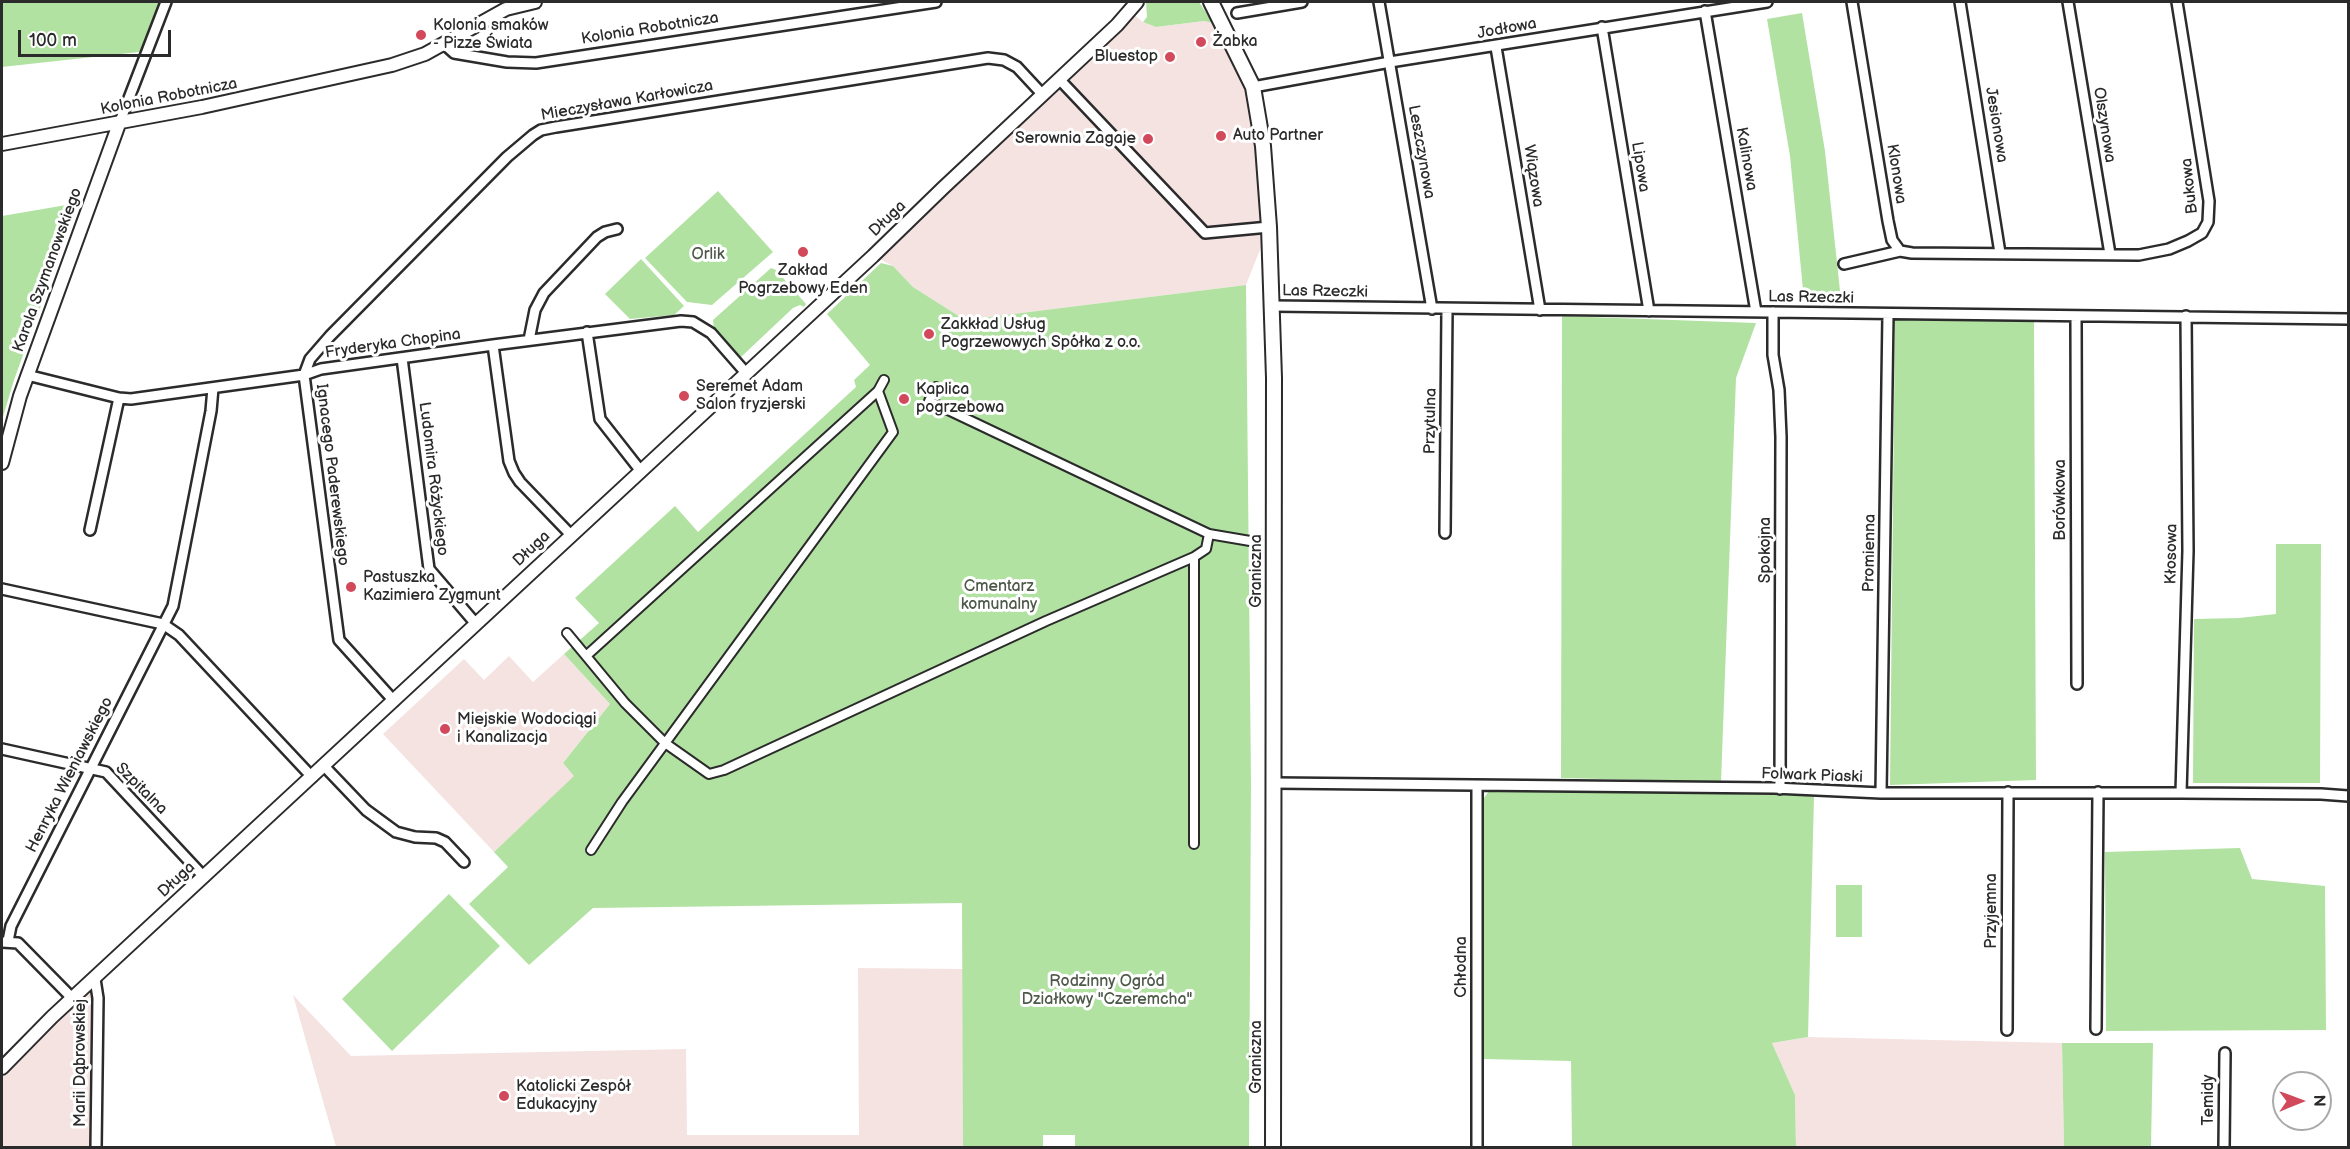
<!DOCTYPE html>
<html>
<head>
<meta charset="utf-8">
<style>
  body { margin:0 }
  #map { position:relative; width:2350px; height:1149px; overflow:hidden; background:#fff; font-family:"Balsamiq Sans",sans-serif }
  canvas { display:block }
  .frame { position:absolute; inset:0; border:3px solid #2b2b2b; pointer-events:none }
  .north { position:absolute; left:2272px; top:1071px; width:60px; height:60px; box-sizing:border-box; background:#fff; border:2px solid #aaa; border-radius:50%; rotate:89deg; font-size:16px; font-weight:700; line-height:24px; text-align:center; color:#2b2b2b }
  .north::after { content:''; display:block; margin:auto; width:21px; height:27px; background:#d1495b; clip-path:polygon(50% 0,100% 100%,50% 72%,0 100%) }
  .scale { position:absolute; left:18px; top:30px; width:153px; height:27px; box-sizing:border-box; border:3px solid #2b2b2b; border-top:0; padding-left:8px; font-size:18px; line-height:21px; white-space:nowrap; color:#2b2b2b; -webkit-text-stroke:4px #fff; paint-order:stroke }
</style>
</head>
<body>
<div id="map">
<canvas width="2350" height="1149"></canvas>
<div class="frame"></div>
<div class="north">N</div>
<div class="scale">100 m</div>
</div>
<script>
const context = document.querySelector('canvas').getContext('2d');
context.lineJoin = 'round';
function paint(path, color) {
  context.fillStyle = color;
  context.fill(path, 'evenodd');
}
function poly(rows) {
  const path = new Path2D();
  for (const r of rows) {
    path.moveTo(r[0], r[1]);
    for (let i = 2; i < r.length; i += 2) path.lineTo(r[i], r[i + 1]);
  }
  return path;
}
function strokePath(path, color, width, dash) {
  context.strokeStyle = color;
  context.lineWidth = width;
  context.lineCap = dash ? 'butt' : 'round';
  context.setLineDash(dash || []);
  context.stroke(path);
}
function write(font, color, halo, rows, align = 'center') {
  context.font = font + ' "Balsamiq Sans",sans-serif';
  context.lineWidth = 6;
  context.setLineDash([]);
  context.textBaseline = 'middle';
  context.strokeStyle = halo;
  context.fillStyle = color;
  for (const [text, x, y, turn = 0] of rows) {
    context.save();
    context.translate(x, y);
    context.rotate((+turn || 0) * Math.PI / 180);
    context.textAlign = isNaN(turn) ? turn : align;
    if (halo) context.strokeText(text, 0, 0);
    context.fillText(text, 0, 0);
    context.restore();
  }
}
paint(poly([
  [1128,10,1143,22,1156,27,1204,21,1213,23,1219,19,1253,87,1269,227,1246,285,965,320,913,287,893,266,874,256],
  [564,654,610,704,563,763,575,776,494,852,383,734,464,659,484,680,509,656,533,682],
  [858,968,963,969,963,1147,336,1147,293,995,351,1056,686,1049,687,1135,859,1135],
  [95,979,96,1147,2,1148,2,1068],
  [1808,1037,2062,1043,2064,1147,1796,1147,1795,1095,1772,1043]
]), '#f5e3e2');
paint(poly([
  [2,2,166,2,148,51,2,67],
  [1146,2,1199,2,1213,23,1204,21,1156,27,1143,22,1147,17],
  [1802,13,1825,151,1841,300,1804,300,1790,156,1767,19],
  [718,191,773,252,712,305,687,302,645,258],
  [78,203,14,380,2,420,2,216],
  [641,259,684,306,674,315,630,319,605,294],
  [881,263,893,266,913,287,965,320,1246,285,1251,783,1249,1147,1075,1147,1075,1135,1043,1135,1043,1147,963,1147,962,903,593,908,529,965,469,904,508,867,494,852,574,776,563,763,610,704,564,654,599,623,575,598,675,506,698,532,856,387,854,380,870,365,827,314],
  [771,268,776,270,806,304,804,307,800,305,793,308,741,357,714,328,713,320],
  [1562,316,1756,323,1736,378,1721,782,1561,778],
  [1895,316,2034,320,2036,780,1890,785],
  [2276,544,2321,544,2320,783,2193,783,2194,619,2239,618,2276,614],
  [1491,788,1814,796,1808,1037,1772,1043,1795,1095,1796,1147,1572,1147,1571,1061,1484,1059,1484,798],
  [2240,848,2252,879,2325,886,2326,1030,2106,1031,2105,852],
  [1836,885,1862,885,1862,937,1836,937],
  [449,894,500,946,392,1051,342,999],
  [2062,1043,2153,1043,2151,1147,2064,1147]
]), '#b2e2a2');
const pedestrian = poly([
  [936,387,929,401,1209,534],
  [1194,557,1194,844],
  [567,633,625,703,665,743,709,774,724,770,1046,621,1194,557,1206,549,1209,534,1256,542],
  [586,656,878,391,884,380],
  [591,850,622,802,893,432,878,391]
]);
const minor = poly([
  [1379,2,1432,309],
  [1852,2,1888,221,1892,240,1900,251,1912,253,2139,255,2169,249,2188,241,2202,233,2208,222,2209,201,2177,2],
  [1960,2,2000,253],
  [2068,2,2110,254],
  [1705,11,1756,312],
  [1237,13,1302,2],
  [1602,27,1649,311],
  [444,44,454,53,507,62,536,63,936,2],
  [1496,47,1540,310],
  [1060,80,1205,233,1269,227],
  [1253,87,1390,62,1767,2],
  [119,124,166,2],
  [1844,264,1900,251],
  [1273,306,2348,319],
  [1773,312,1773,355,1779,390,1781,437,1780,789],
  [2076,316,2077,684],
  [587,332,600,419,640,470],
  [529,340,535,310,544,293,597,237,605,232,617,229],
  [493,345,509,461,514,473,520,482,571,535],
  [402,358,429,569,476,624],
  [27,375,119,398,131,399,304,375,321,369,493,345,681,321,693,322,711,333,746,373],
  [90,530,119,398],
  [1445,533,1447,309],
  [2,589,163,624,179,635,312,777],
  [394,701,339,640,304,375,310,359,330,336,507,157,533,135,541,130,556,127,988,58,1004,60,1017,67,1043,95],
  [2,749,106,772,204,877],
  [324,766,366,810,396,832,415,837,436,838,445,842,464,862],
  [1274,783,1774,788,1881,793,2181,793,2321,794,2348,796],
  [1881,793,1888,314],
  [2181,793,2188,551,2186,316],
  [8,941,11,926,173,606,211,411,213,388],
  [2,942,18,943,73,999],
  [95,979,98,998,96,1148],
  [2096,1029,2098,792],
  [2007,1030,2008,792],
  [1477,1148,1477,786],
  [2224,1148,2225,1053]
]);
const tertiary = poly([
  [2,144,202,107,392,65,425,54,506,9,535,2],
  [2,463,20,396,119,124],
  [2,1068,52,1017,873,256,943,188,1117,25,1137,2]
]);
const secondary = poly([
  [1211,2,1253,87,1263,146,1269,227,1274,378,1273,1148]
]);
strokePath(pedestrian, '#2b2b2b', 12);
strokePath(minor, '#2b2b2b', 14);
strokePath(tertiary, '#2b2b2b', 16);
strokePath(secondary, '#2b2b2b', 18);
strokePath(pedestrian, '#fff', 8);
strokePath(minor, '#fff', 9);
strokePath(tertiary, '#fff', 12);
strokePath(secondary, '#fff', 14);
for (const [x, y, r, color] of [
  [421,35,6,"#d1495b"],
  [1201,42,6,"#d1495b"],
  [1170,57,6,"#d1495b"],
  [1221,136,6,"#d1495b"],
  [1148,139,6,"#d1495b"],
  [803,252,6,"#d1495b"],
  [929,334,6,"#d1495b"],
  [684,396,6,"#d1495b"],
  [904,399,6,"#d1495b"],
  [351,587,6,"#d1495b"],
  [445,729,6,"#d1495b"],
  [504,1096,6,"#d1495b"]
]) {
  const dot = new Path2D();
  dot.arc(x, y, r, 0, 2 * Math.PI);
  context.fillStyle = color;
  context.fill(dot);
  strokePath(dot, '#fff', 2);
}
write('16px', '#2b2b2b', '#fff', [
  ["Kolonia smaków",433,26],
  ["- Pizze Świata",433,44],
  ["Żabka",1213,42],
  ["Bluestop",1158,57,"right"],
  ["Auto Partner",1233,136],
  ["Serownia Zagaje",1136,139,"right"],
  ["Zakład",803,271,"center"],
  ["Pogrzebowy Eden",803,289,"center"],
  ["Zakkład Usług",941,325],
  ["Pogrzewowych Spółka z o.o.",941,343],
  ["Seremet Adam",696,387],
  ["Salon fryzjerski",696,405],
  ["Kaplica",916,390],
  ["pogrzebowa",916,408],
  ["Pastuszka",363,578],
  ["Kazimiera Zygmunt",363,596],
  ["Miejskie Wodociągi",457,720],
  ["i Kanalizacja",457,738],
  ["Katolicki Zespół",516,1087],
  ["Edukacyjny",516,1105]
], 'left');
write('16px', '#2b2b2b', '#fff', [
  ["Kolonia Robotnicza",650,29,-9],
  ["Jodłowa",1507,29,-10],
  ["Kolonia Robotnicza",169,97,-11],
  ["Mieczysława Karłowicza",627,101,-10],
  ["Jesionowa",1996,125,81],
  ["Olszynowa",2104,125,81],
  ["Leszczynowa",1421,152,80],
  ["Kalinowa",1746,159,80],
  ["Lipowa",1640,167,81],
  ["Klonowa",1896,174,81],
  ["Wiązowa",1533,176,81],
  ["Bukowa",2190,186,-96],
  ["Długa",888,219,-44],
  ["Karola Szymanowskiego",48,270,-70],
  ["Las Rzeczki",1325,292,1],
  ["Las Rzeczki",1811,298,1],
  ["Fryderyka Chopina",393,344,-8],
  ["Przytulna",1431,421,-89],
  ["Ignacego Paderewskiego",332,475,83],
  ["Ludomira Różyckiego",433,479,83],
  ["Borówkowa",2061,500,-90],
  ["Długa",532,549,-43],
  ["Spokojna",1766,550,-90],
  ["Promienna",1870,553,-89],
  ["Kłosowa",2172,554,-89],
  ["Graniczna",1257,571,-90],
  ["Henryka Wieniawskiego",70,775,-63],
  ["Folwark Piaski",1812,776,2],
  ["Szpitalna",141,789,45],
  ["Długa",177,880,-43],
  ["Przyjemna",1992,911,-90],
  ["Chłodna",1462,967,-90],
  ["Graniczna",1257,1057,-90],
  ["Marii Dąbrowskiej",81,1063,-90],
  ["Temidy",2209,1100,-90]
]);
write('16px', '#4d5949', '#fff', [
  ["Orlik",708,255],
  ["Cmentarz",999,587],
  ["komunalny",999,605],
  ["Rodzinny Ogród",1107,982],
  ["Działkowy \"Czeremcha\"",1107,1000]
]);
</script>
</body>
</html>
